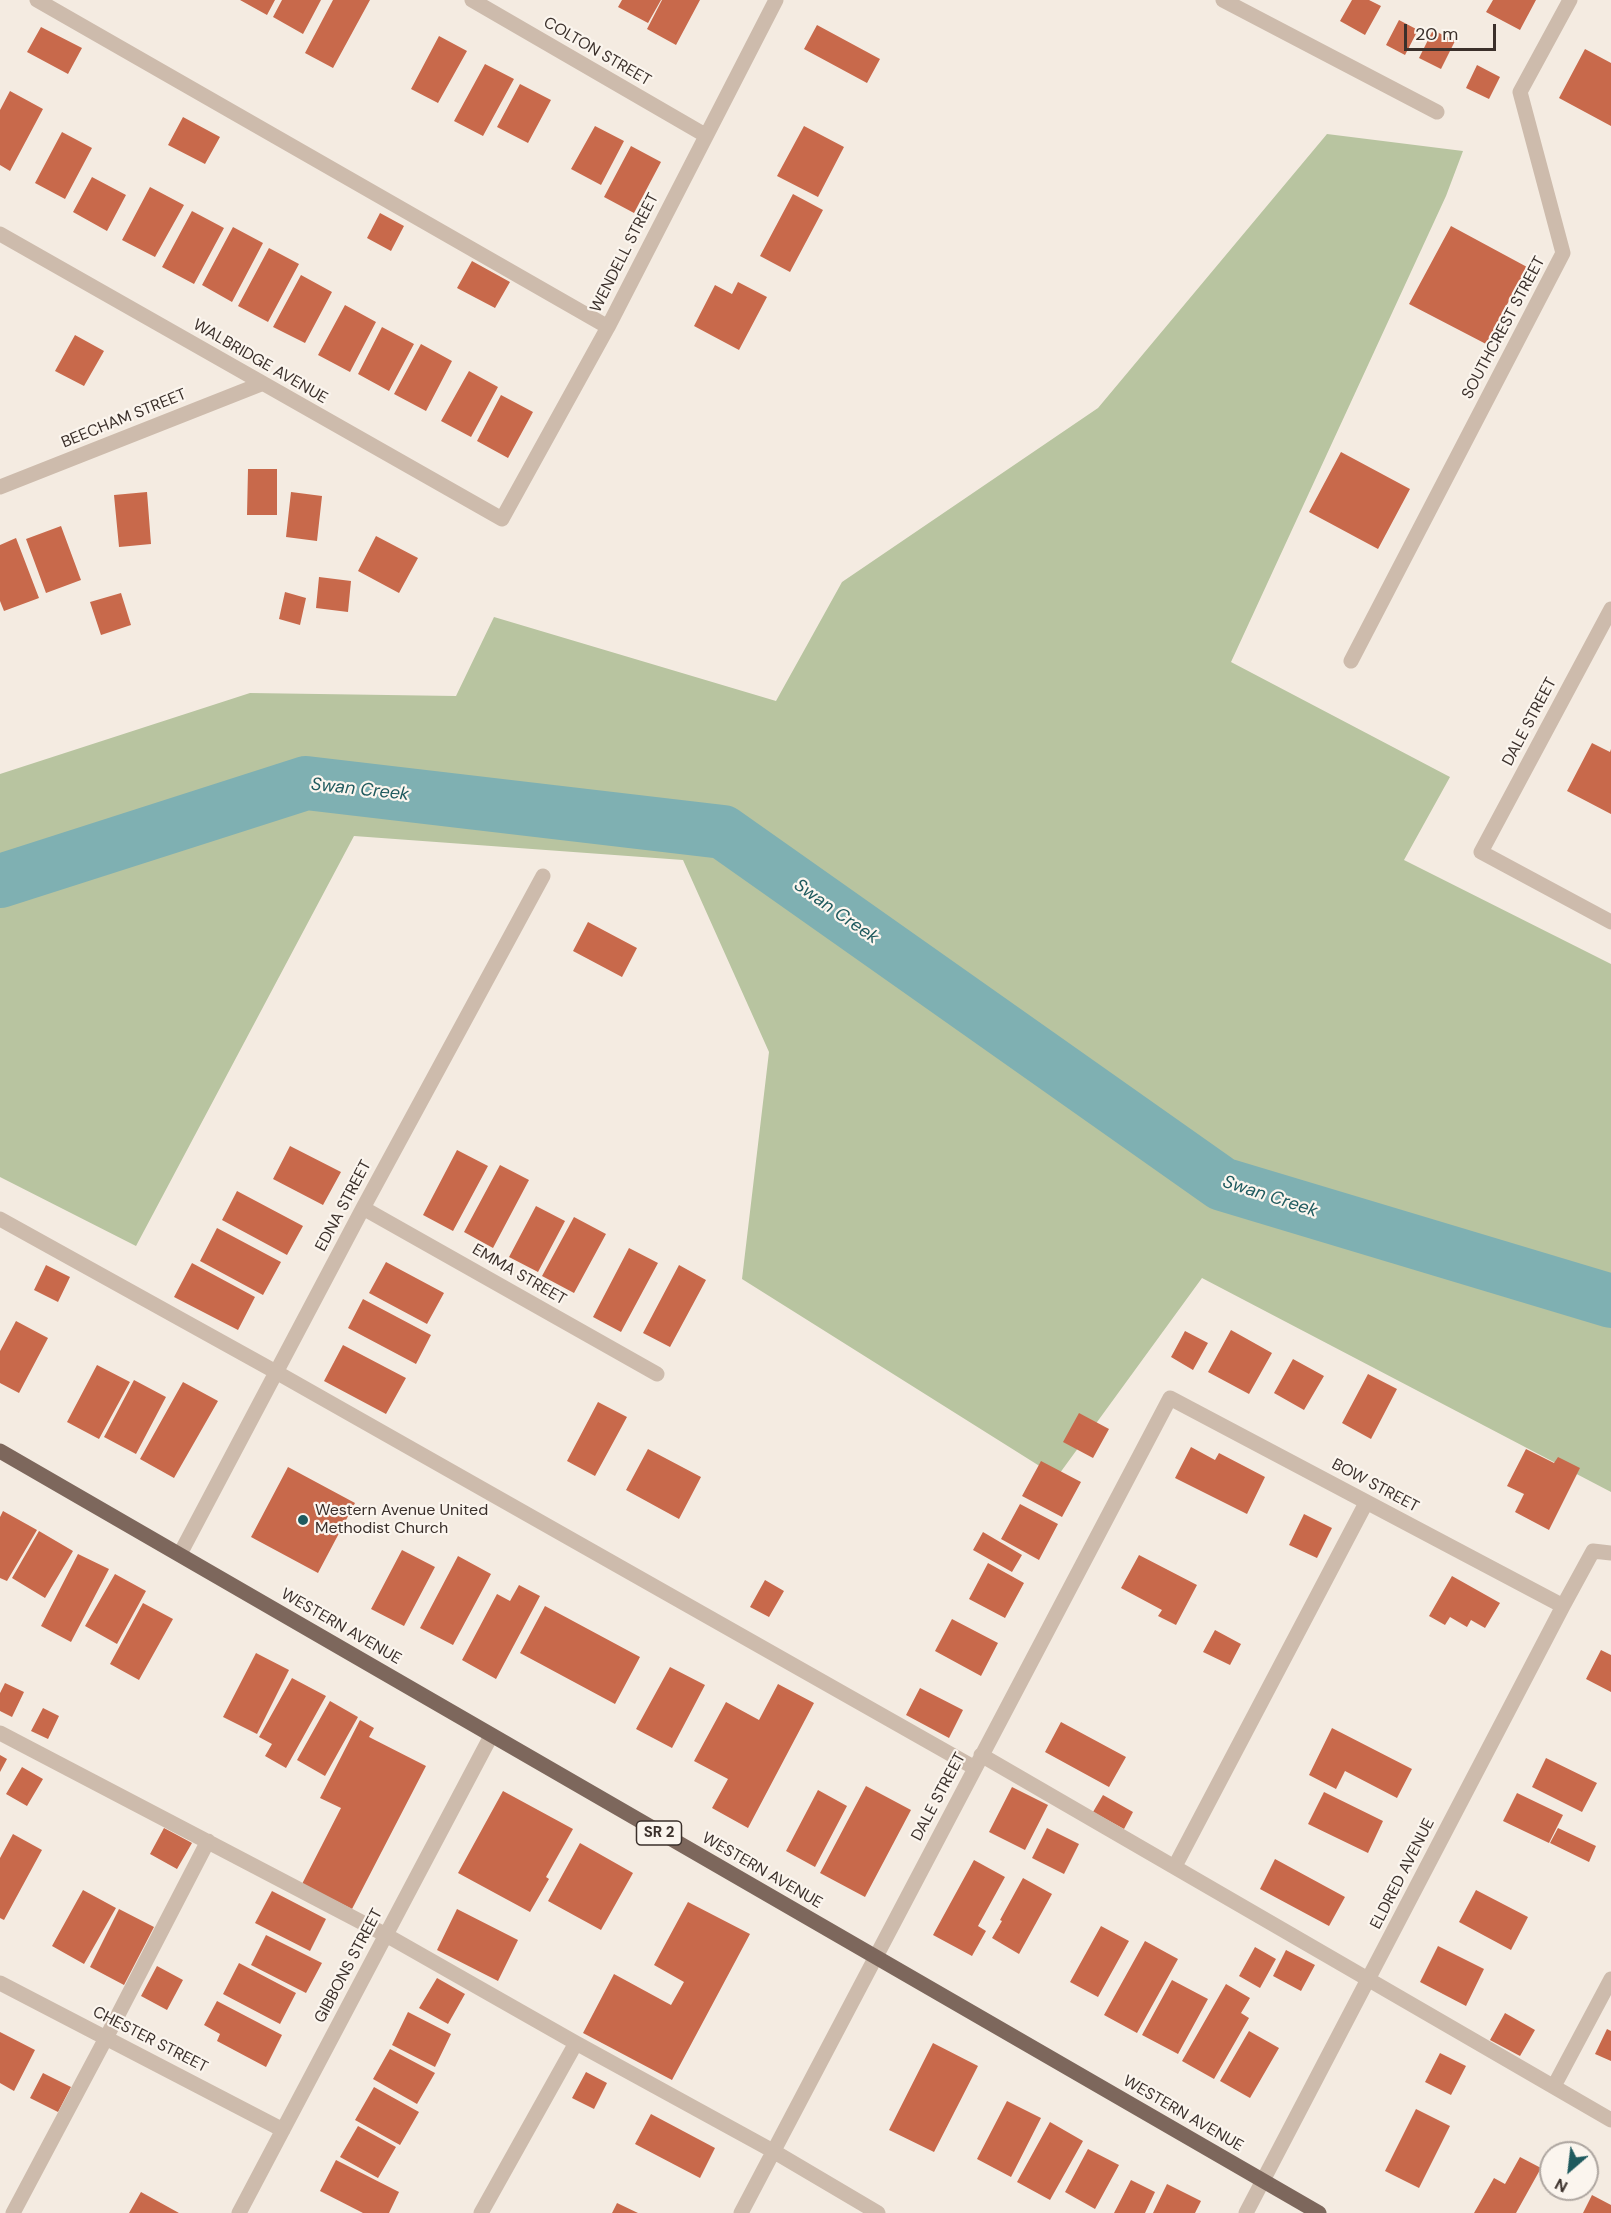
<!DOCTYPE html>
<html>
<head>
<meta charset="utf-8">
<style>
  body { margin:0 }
  #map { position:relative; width:1611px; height:2213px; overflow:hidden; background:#f4ebe1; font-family:"DM Sans",sans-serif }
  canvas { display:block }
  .north { position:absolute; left:1539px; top:2141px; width:60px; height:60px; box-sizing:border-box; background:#fbf5ee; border:2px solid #aea6a0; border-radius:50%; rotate:208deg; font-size:16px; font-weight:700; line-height:24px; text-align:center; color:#3b302b }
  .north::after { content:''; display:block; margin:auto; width:21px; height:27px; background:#1f5a5e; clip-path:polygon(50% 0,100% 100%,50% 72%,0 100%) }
  .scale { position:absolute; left:1404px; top:24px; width:92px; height:27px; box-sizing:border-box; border:3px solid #3b302b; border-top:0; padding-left:8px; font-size:18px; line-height:21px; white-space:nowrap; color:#3b302b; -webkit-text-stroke:4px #fbf5ee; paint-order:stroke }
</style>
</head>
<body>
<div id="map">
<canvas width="1611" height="2213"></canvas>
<div class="north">N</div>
<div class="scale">20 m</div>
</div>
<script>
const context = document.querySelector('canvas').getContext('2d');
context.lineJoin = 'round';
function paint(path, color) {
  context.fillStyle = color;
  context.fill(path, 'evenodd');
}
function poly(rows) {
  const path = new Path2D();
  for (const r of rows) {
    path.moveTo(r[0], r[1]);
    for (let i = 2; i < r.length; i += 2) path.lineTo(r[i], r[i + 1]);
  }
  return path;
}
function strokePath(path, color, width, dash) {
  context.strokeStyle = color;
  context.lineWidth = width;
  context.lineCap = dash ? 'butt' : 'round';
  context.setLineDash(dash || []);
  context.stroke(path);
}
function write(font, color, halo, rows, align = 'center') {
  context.font = font + ' "DM Sans",sans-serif';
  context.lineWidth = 4.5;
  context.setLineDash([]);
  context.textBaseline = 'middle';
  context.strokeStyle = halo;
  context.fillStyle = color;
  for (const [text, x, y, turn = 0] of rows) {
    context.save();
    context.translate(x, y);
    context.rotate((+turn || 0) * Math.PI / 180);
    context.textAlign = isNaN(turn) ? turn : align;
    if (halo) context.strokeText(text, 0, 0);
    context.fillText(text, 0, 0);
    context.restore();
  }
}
paint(poly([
  [1327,134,1463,151,1446,196,1231,662,1450,777,1404,860,1611,964,1611,1492,1202,1278,1057,1477,742,1279,769,1052,683,860,354,836,136,1246,0,1177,0,774,250,693,456,696,494,617,776,701,842,582,1098,408]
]), '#b8c4a0');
strokePath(poly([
  [0,881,306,783,723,832,1222,1184,1611,1301]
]), '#7fb0b2', 54);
paint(poly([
  [240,0,275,0,267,15],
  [282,0,321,0,303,34,273,17],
  [333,0,370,0,333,68,305,53],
  [622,0,661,0,648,23,618,7],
  [662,0,700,0,676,45,647,29],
  [1352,0,1369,0,1381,6,1365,35,1340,21],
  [1493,0,1536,0,1520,30,1486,12],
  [1399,20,1418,30,1405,55,1386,45],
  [817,25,880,59,867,83,804,49],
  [41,27,82,48,68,74,27,52],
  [1433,30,1455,41,1441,69,1419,58],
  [439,36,467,51,438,103,411,89],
  [1585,49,1611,63,1611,126,1559,98],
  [485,64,514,79,483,136,454,121],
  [1477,65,1500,77,1489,99,1466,88],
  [520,84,551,100,528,143,497,127],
  [10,91,43,109,10,171,0,165,0,110],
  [183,117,220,137,205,164,168,145],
  [595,126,624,141,601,185,571,169],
  [804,126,844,147,818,197,777,176],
  [62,132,92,148,65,199,35,183],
  [631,146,661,162,634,213,604,197],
  [92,177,126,195,107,231,73,212],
  [150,187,184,205,155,257,122,240],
  [793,194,823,210,790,272,760,256],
  [192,211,224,228,194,284,162,267],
  [380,213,404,226,391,251,367,238],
  [1451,226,1527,267,1486,344,1409,304],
  [233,227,263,243,232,302,202,285],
  [269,248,299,264,268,322,238,306],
  [472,261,510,282,495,308,457,288],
  [301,275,332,292,305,343,273,327],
  [738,282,767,297,739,350,694,326,715,285,732,294],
  [345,305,376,322,350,372,318,355],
  [382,327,414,344,389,391,358,374],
  [75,335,104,351,84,386,55,371],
  [421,344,452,361,426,411,394,394],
  [469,371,498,387,471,437,441,421],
  [501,395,533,412,508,458,477,441],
  [1341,452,1410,489,1378,549,1309,512],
  [248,469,277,469,277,515,247,515],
  [147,492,151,544,119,547,114,495],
  [291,492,322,496,317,541,286,537],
  [61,526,81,580,46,593,26,539],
  [376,536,418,558,399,593,358,571],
  [16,538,39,598,4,611,0,601,0,545],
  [319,577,351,581,348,612,316,608],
  [285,592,306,598,300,625,279,619],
  [121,593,131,625,101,635,90,602],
  [1592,743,1610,752,1611,749,1611,814,1567,791],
  [588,922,637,948,622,977,573,951],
  [290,1146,341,1172,323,1205,273,1179],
  [457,1150,488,1166,453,1231,423,1215],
  [500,1165,529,1180,493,1248,464,1232],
  [237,1191,303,1226,287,1255,222,1220],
  [536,1206,565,1221,538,1272,509,1257],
  [574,1217,606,1234,574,1293,542,1276],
  [217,1228,281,1262,263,1295,200,1261],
  [629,1248,658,1263,621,1332,593,1317],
  [386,1262,444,1293,427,1324,369,1293],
  [192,1263,255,1297,238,1330,174,1297],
  [46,1265,70,1277,58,1302,34,1290],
  [679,1265,706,1280,670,1347,643,1333],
  [363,1299,431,1335,416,1364,348,1328],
  [16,1321,48,1338,19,1393,0,1383,0,1351],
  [1231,1330,1272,1353,1249,1394,1208,1372],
  [1185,1331,1208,1343,1193,1370,1171,1357],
  [343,1345,406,1378,386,1414,324,1381],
  [1293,1359,1324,1376,1304,1410,1274,1393],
  [97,1365,130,1382,99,1439,67,1422],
  [1368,1374,1397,1389,1371,1439,1342,1423],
  [134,1380,166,1397,136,1454,104,1437],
  [183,1382,218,1401,174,1478,140,1459],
  [598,1402,627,1417,595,1476,567,1461],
  [1079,1413,1109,1429,1093,1458,1063,1442],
  [1191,1447,1215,1460,1219,1453,1265,1477,1247,1514,1175,1478],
  [648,1449,701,1477,679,1519,626,1490],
  [1526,1449,1554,1463,1558,1457,1580,1468,1549,1530,1515,1512,1524,1494,1507,1486],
  [1041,1461,1081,1482,1062,1517,1022,1496],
  [288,1467,355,1503,318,1573,251,1537],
  [1020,1504,1058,1524,1039,1560,1001,1539],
  [3,1511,37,1530,7,1581,0,1578,0,1517],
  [1304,1514,1332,1528,1317,1558,1289,1545],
  [39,1531,73,1551,45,1598,12,1578],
  [983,1532,1022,1555,1012,1572,973,1550],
  [402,1550,435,1567,404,1626,371,1609],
  [78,1554,109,1569,71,1642,41,1626],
  [1139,1555,1197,1585,1176,1625,1158,1616,1162,1610,1121,1588],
  [458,1556,491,1574,453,1645,420,1628],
  [988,1563,1024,1583,1005,1618,969,1599],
  [115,1574,146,1591,117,1644,85,1626],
  [1452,1576,1500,1603,1485,1628,1471,1620,1467,1627,1450,1617,1445,1625,1429,1616],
  [765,1580,784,1591,769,1617,750,1607],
  [519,1585,540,1596,496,1679,462,1660,497,1594,510,1601],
  [143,1603,173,1619,139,1680,110,1664],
  [545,1606,640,1657,615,1704,520,1653],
  [952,1619,998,1643,981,1676,935,1651],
  [1215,1630,1241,1644,1230,1665,1203,1652],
  [1601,1650,1611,1655,1611,1692,1586,1679],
  [256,1653,289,1670,257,1734,223,1717],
  [670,1667,705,1685,672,1748,636,1729],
  [292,1678,326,1696,286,1768,265,1756,272,1744,259,1737],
  [5,1683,24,1692,12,1717,0,1711,0,1693],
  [778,1684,814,1703,748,1828,712,1808,728,1779,694,1761,726,1702,759,1720],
  [920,1688,963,1710,949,1738,906,1715],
  [330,1701,358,1717,325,1776,297,1760],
  [43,1708,59,1716,48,1739,31,1731],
  [360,1720,374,1728,369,1737,426,1766,352,1909,302,1884,341,1808,320,1798],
  [1061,1722,1126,1757,1109,1787,1045,1752],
  [1332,1728,1412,1769,1397,1798,1345,1771,1336,1789,1309,1775],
  [0,1755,7,1759,0,1772],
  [1546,1758,1597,1783,1582,1812,1532,1787],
  [22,1767,43,1779,27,1806,6,1794],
  [866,1786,911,1810,865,1897,820,1873],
  [1012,1787,1048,1805,1025,1850,989,1832],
  [818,1790,847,1806,815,1867,786,1851],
  [503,1791,573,1829,546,1877,549,1879,530,1912,458,1873],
  [1324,1792,1383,1821,1368,1853,1308,1824],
  [1517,1793,1563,1815,1549,1843,1503,1821],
  [1103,1795,1133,1812,1124,1829,1093,1812],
  [164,1828,192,1843,177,1869,150,1854],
  [1047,1828,1079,1844,1064,1874,1032,1858],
  [1558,1828,1596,1846,1589,1862,1550,1843],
  [13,1834,42,1850,4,1920,0,1918,0,1858],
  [580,1843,633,1873,601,1930,548,1901],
  [1275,1859,1345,1897,1329,1926,1260,1889],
  [974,1860,1005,1877,978,1926,986,1931,972,1956,933,1935],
  [1023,1878,1052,1894,1019,1954,992,1938,1002,1921,1000,1920],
  [83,1890,116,1908,84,1964,52,1946],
  [1476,1890,1528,1917,1511,1950,1459,1922],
  [272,1891,326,1919,310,1951,255,1923],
  [688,1902,750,1934,672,2080,583,2033,614,1974,671,2005,684,1982,654,1965],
  [119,1909,154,1927,124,1985,90,1967],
  [457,1909,518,1940,498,1981,437,1950],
  [1101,1926,1129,1941,1098,1997,1070,1982],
  [266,1935,322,1963,306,1993,251,1965],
  [1145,1941,1178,1959,1137,2033,1104,2015],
  [1438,1946,1484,1969,1466,2006,1420,1982],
  [1255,1947,1276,1959,1260,1988,1239,1976],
  [1286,1950,1315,1965,1301,1991,1273,1976],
  [239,1963,296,1993,280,2024,223,1994],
  [157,1966,183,1980,167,2010,141,1996],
  [437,1978,465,1994,448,2024,419,2008],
  [1172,1980,1208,1999,1178,2054,1142,2035],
  [1226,1984,1250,1998,1241,2013,1249,2018,1214,2079,1182,2061],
  [217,2001,282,2035,266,2067,217,2041,220,2034,204,2025],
  [408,2012,451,2034,435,2067,392,2045],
  [1505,2013,1535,2030,1520,2056,1490,2040],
  [1607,2029,1611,2031,1611,2061,1595,2054],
  [1249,2031,1279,2048,1250,2098,1220,2081],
  [0,2032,35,2050,14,2091,0,2083],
  [933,2043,978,2066,934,2152,889,2130],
  [390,2049,435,2073,417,2104,373,2079],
  [1440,2053,1466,2066,1451,2095,1425,2082],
  [586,2072,607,2083,594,2109,572,2098],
  [43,2073,71,2087,58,2112,30,2098],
  [374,2087,419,2112,400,2145,355,2120],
  [1007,2101,1041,2118,1011,2177,977,2159],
  [1416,2109,1450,2126,1419,2188,1385,2171],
  [651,2114,715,2148,700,2178,635,2144],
  [1050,2122,1083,2141,1050,2200,1017,2182],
  [358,2126,396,2147,378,2178,340,2157],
  [1088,2149,1119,2165,1095,2209,1065,2192],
  [1520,2157,1541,2168,1516,2213,1474,2213,1494,2178,1505,2184],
  [336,2160,399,2192,389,2213,363,2213,320,2191],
  [1131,2180,1155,2192,1145,2213,1114,2213],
  [1167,2184,1201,2201,1195,2213,1153,2213],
  [141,2192,179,2213,129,2213],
  [1592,2195,1611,2205,1611,2213,1583,2213],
  [617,2203,638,2213,612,2213]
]), '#c8694b');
strokePath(poly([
  [37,0,608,327],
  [472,0,705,135],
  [1223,0,1437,112],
  [0,234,502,519,608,327,776,0],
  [0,487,261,384],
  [1611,609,1481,852,1611,922],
  [1351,661,1563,253,1520,92,1570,0],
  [363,1208,657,1374],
  [0,1219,276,1372,975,1768],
  [180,1554,363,1208,543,876],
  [0,1733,386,1935,576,2043,773,2151,878,2213],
  [981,1755,1611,2120],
  [1175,1866,1366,1503],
  [0,1983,283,2130],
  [1554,2086,1611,1979],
  [13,2213,106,2038,208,1841],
  [239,2213,491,1736],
  [481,2213,576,2043],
  [741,2213,1170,1398,1563,1606],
  [1246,2213,1563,1606,1593,1551,1611,1553]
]), '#cdbbac', 15);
strokePath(poly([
  [0,1451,1319,2213]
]), '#7d675c', 15);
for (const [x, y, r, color] of [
  [303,1520,6,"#1f5a5e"]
]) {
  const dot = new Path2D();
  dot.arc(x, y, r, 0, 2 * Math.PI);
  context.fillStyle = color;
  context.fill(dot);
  strokePath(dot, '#fbf5ee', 2);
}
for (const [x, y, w] of [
  [659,1833,45]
]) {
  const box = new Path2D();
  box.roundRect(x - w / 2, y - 12, w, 24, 4.5);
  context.fillStyle = '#fbf5ee';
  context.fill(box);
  strokePath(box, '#3b302b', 1.5);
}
write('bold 15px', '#3b302b', null, [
  ["SR 2",659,1833]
]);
write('16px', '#3b302b', '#fbf5ee', [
  ["COLTON STREET",597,52,30],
  ["WENDELL STREET",625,253,-63],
  ["SOUTHCREST STREET",1504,328,-62],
  ["WALBRIDGE AVENUE",260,362,30],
  ["BEECHAM STREET",124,419,-22],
  ["DALE STREET",1530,722,-62],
  ["EDNA STREET",344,1206,-62],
  ["EMMA STREET",519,1275,30],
  ["BOW STREET",1375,1486,28],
  ["WESTERN AVENUE",341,1627,30],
  ["DALE STREET",939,1797,-62],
  ["WESTERN AVENUE",762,1871,30],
  ["ELDRED AVENUE",1403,1874,-63],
  ["GIBBONS STREET",349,1966,-62],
  ["CHESTER STREET",150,2040,27],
  ["WESTERN AVENUE",1183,2114,30]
]);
write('16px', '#3b302b', '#fbf5ee', [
  ["Western Avenue United",315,1511],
  ["Methodist Church",315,1529]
], 'left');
write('italic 18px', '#1f5a5e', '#fbf5ee', [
  ["Swan Creek",360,790,6],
  ["Swan Creek",836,912,35],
  ["Swan Creek",1270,1197,18]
]);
</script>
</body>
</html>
